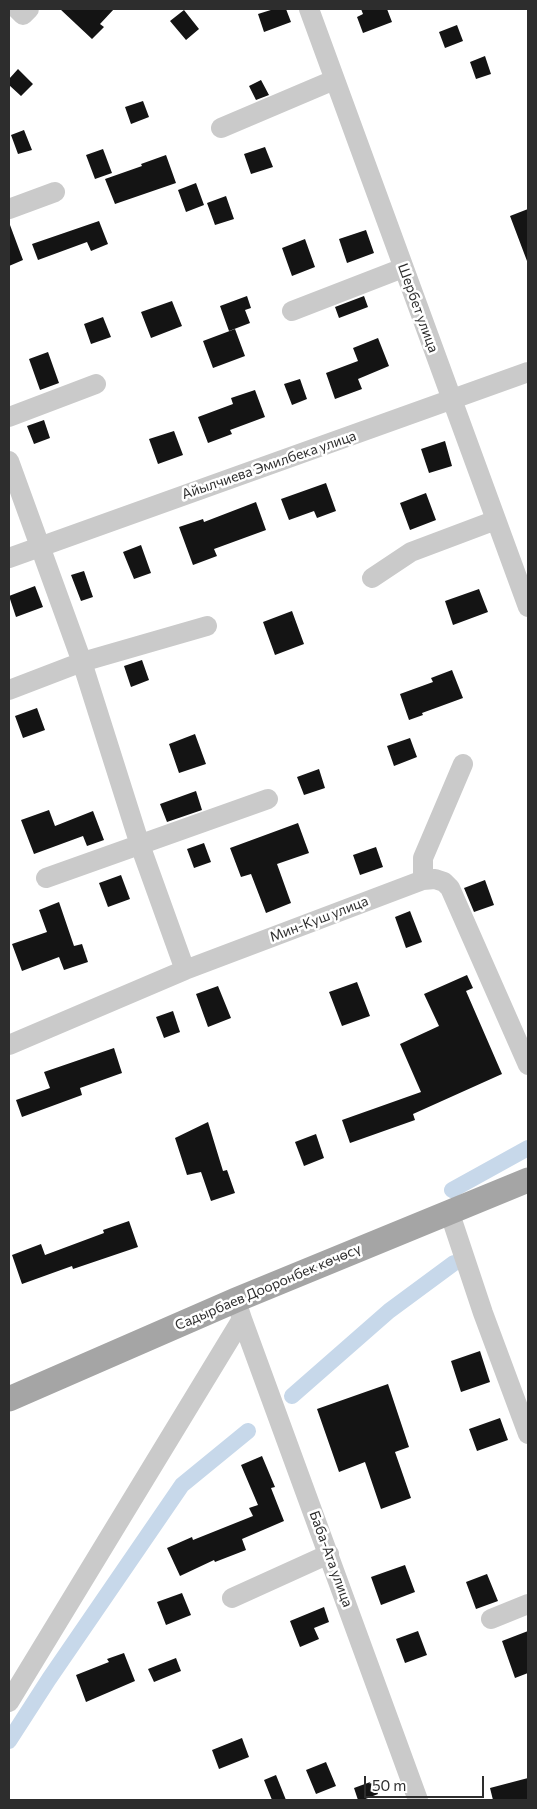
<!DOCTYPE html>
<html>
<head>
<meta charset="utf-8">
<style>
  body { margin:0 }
  #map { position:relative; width:537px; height:1809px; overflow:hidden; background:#fff; font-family:Commissioner,sans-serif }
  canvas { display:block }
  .frame { position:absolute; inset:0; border:10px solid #2d2d2d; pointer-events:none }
  .scale { position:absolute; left:364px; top:1776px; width:120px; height:22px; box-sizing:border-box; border:2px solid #2d2d2d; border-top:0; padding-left:6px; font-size:15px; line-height:18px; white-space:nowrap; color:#2d2d2d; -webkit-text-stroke:4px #fff; paint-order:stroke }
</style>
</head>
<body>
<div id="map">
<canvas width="537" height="1809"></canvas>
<div class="frame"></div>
<div class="scale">50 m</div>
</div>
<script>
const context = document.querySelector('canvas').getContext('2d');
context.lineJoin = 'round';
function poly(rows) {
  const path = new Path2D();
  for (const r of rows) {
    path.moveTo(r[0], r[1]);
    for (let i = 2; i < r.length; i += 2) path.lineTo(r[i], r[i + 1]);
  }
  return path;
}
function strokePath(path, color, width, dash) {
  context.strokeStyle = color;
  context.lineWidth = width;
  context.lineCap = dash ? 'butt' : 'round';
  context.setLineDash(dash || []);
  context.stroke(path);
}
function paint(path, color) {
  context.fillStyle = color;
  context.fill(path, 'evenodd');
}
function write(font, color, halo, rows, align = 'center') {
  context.font = font + ' Commissioner,sans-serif';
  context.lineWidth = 5;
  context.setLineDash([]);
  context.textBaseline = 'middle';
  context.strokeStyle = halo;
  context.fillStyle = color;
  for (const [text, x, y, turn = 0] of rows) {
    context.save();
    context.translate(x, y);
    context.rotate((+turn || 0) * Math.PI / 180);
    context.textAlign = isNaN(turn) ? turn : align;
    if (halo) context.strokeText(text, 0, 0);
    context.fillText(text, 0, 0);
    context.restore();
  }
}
strokePath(poly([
  [452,1190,528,1148],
  [292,1396,389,1311,454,1263],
  [9,1741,49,1679,182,1485,248,1431]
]), '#c7d8ea', 16);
paint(poly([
  [60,9,114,9,100,24,104,27,92,39],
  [274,9,286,9,291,22,264,32,258,14],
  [361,9,387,9,392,22,363,33,357,17,363,14],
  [184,10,199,29,186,40,170,21],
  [457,25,463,41,445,48,439,32],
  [485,56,491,74,476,79,470,62],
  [18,69,33,84,21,96,9,85,9,79],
  [261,80,269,95,256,100,249,86],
  [143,101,149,117,131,124,125,107],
  [24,130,32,150,18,154,11,135],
  [265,147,273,167,251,174,244,154],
  [103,149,112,173,95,179,86,155],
  [166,155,176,183,115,204,105,179,142,166,141,164],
  [196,183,204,205,186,212,178,190],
  [226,196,234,219,215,225,207,203],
  [528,209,528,261,527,261,510,216],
  [99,221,108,244,91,251,87,242,38,260,32,244],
  [10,225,23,260,9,266,9,226],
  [366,230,374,253,347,263,339,239],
  [305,239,315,267,292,276,282,248],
  [247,296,251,308,245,310,250,323,229,331,220,306],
  [364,296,368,307,339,318,335,307],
  [172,301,182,326,151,338,141,312],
  [103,317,111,337,91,344,84,324],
  [235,329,245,356,213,368,203,341],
  [378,338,389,366,358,379,362,389,335,399,326,373,358,361,353,348],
  [48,352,59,383,40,390,29,359],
  [300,379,307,399,292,405,284,384],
  [255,390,265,417,230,430,232,434,208,443,198,417,233,404,231,398],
  [44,420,50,438,34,444,27,426],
  [174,431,183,455,158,464,149,439],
  [445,441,452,466,429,473,421,449],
  [326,483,336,511,317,518,314,511,289,520,281,499],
  [426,493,436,520,410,530,400,503],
  [256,502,266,530,214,549,217,556,193,565,179,527,203,519,204,522],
  [141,545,151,573,134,579,123,552],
  [84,571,93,597,81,601,71,575],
  [35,586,43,607,16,617,9,596],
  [479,589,488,612,453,625,445,601],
  [292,611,304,644,275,655,263,622],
  [142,660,149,680,131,687,124,666],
  [452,670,463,698,422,713,423,715,409,720,400,694,433,682,431,678],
  [37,708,45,730,23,738,15,716],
  [195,734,206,764,179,773,169,744],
  [410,738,417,757,394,766,387,746],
  [319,769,325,788,304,795,297,777],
  [196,791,202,810,167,822,160,804],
  [49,810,55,826,93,811,104,840,87,846,83,836,34,854,21,820],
  [298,823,309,853,277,864,291,903,266,913,251,874,241,877,230,848],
  [204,843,211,862,194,868,187,849],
  [376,847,383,867,360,875,353,855],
  [121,875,130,899,108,907,99,883],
  [485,880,494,905,474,912,464,888],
  [59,902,74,946,82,944,88,962,64,970,59,957,22,971,12,944,47,932,39,910],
  [410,911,422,942,406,948,395,917],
  [467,975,473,988,466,991,502,1074,413,1114,415,1120,350,1143,342,1120,421,1092,400,1044,439,1026,424,994],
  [357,982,370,1016,342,1026,329,992],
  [218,986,231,1018,208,1027,196,994],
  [173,1011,180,1032,164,1038,156,1017],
  [114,1048,122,1073,80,1088,82,1095,22,1117,16,1100,50,1088,44,1072],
  [208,1122,223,1171,227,1170,235,1193,211,1201,201,1172,187,1175,175,1138],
  [316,1134,324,1158,304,1166,295,1142],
  [129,1221,138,1247,73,1269,72,1266,22,1284,12,1255,41,1244,45,1255,104,1233,103,1230],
  [480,1351,490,1382,461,1392,451,1361],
  [388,1384,409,1447,395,1452,411,1498,381,1509,365,1462,339,1472,317,1409],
  [500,1418,508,1440,477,1451,469,1429],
  [262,1456,275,1487,271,1488,284,1521,242,1539,246,1550,215,1562,214,1560,180,1576,167,1548,192,1537,193,1540,253,1516,249,1508,258,1505,241,1465],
  [405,1565,415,1592,381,1605,371,1577],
  [487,1574,498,1601,476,1609,466,1582],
  [182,1593,191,1615,166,1625,157,1602],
  [324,1607,329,1622,314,1628,319,1639,300,1647,290,1621],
  [418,1631,427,1655,405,1663,396,1639],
  [528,1631,528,1673,515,1678,502,1641],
  [124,1653,135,1681,86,1702,76,1675,109,1662,107,1659],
  [176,1658,181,1671,154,1682,148,1669],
  [242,1738,249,1757,219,1769,212,1750],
  [326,1762,336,1786,316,1794,306,1770],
  [276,1775,286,1800,272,1800,264,1780],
  [528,1778,528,1800,493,1800,490,1788],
  [373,1781,378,1794,363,1800,358,1800,354,1788]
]), '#141414');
strokePath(poly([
  [17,9,23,15,29,9],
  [309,9,528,607],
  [221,128,334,80],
  [9,209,55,192],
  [292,311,403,268],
  [9,417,96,384],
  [9,461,82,662,140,845,185,970],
  [9,558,528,372],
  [372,578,411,552,496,520],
  [9,690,82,662,207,626],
  [46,878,268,799],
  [423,880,423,858,463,764],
  [9,1045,185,970,423,880,435,879,444,882,450,888,528,1065],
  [449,1211,483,1313,528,1434],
  [242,1319,418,1800],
  [232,1598,329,1554],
  [491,1619,528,1604],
  [9,1702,242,1319,239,1310]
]), '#cacaca', 20);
strokePath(poly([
  [9,1399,236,1300,528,1180]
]), '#a5a5a5', 25);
write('14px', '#2d2d2d', '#fff', [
  ["Шербет улица",418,308,70],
  ["Айылчиева Эмилбека улица",269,465,-19],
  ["Мин-Куш улица",319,919,-21],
  ["Садырбаев Дооронбек көчөсү",268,1287,-23],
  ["Баба-Ата улица",331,1559,70]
]);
</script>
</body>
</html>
